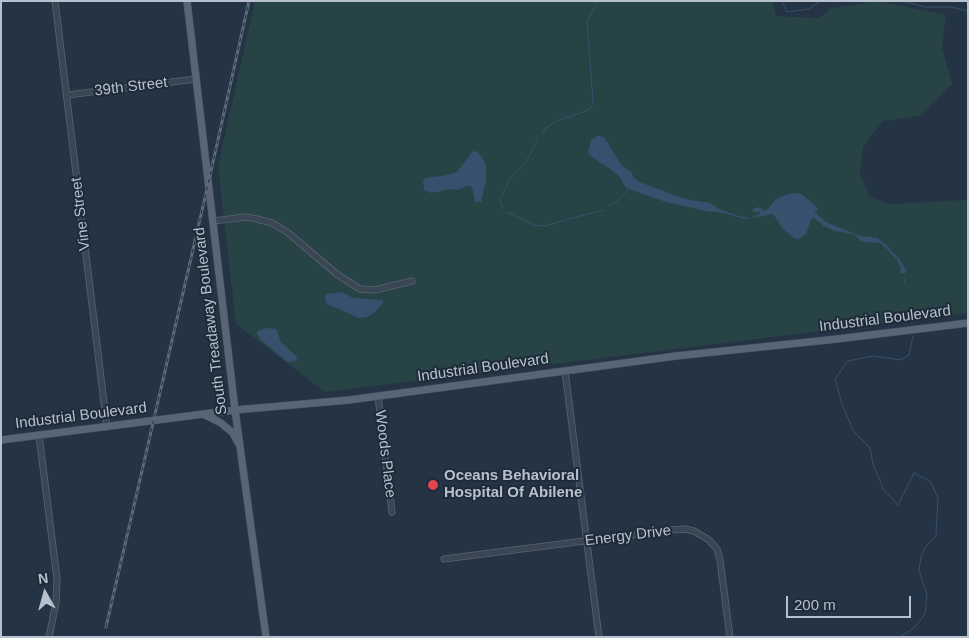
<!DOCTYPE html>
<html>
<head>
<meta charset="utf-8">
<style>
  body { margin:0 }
  #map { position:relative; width:969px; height:638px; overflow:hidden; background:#253445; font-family:Arial,sans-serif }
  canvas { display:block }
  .frame { position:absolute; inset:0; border:2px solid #b7c1cd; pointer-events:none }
  .north { position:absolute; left:20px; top:568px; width:50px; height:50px; -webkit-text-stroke:4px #1e2b39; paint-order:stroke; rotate:353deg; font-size:14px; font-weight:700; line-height:20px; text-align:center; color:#b7c1cd }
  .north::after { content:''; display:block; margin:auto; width:18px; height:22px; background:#b7c1cd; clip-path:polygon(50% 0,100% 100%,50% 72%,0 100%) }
  .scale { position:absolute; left:786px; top:596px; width:125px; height:22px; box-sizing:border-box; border:2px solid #b7c1cd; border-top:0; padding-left:6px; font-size:15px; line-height:18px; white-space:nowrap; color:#b7c1cd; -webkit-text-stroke:4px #1e2b39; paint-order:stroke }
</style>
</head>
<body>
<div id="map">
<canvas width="969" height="638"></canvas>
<div class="frame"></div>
<div class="north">N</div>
<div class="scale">200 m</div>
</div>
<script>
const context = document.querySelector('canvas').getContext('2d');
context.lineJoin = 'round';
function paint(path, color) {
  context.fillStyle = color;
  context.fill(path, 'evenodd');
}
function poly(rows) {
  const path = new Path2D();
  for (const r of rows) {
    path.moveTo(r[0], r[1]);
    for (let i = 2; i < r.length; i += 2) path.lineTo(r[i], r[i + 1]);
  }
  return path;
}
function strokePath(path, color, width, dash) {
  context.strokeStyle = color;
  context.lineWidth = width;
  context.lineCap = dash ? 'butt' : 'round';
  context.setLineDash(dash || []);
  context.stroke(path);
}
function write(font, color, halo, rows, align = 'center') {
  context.font = font + ' Arial,sans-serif';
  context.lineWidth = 4;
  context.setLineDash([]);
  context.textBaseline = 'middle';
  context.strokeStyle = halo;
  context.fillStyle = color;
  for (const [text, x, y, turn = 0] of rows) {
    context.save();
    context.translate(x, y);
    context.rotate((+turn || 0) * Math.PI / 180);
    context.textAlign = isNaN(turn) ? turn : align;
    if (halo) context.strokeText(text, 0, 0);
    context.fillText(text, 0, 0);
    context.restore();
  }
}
paint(poly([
  [255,1,773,1,776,16,819,18,832,8,878,1,946,15,942,48,952,84,919,116,883,121,863,147,860,173,869,196,890,204,966,200,968,203,968,313,325,392,236,324,218,166]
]), '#274346');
paint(poly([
  [598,136,604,137,622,166,631,172,634,178,639,182,685,199,710,203,719,209,739,216,749,218,760,214,760,212,753,212,753,209,759,207,764,211,767,210,775,200,788,194,795,193,801,194,816,206,818,210,814,211,826,222,860,236,877,238,884,243,900,260,907,272,900,274,901,269,896,258,881,243,862,242,854,234,835,231,824,226,813,217,810,222,806,234,798,239,794,238,784,230,773,214,745,219,724,213,707,211,666,202,626,188,620,177,609,168,592,157,588,153,591,140],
  [473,151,478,152,486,164,486,180,481,202,475,202,473,190,470,186,466,186,457,190,452,189,431,193,424,190,423,181,425,178,442,176,457,172],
  [342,292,353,298,383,300,383,303,375,312,367,317,359,318,327,304,325,300,326,294],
  [266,328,276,329,281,342,296,356,297,358,296,361,289,362,285,360,260,339,257,333,258,331]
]), '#38506d');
strokePath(poly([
  [782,1,787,12,809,9,820,1],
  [902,1,925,7,950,7,968,11],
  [542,134,546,128,559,120,586,111,592,106,593,102,587,22,598,1],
  [609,206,616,202,630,188],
  [503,208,500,200,509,180,526,162,538,139],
  [507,212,534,225,544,226,603,210],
  [891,253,897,259],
  [904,278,906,286],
  [900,637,914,628,925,614,927,595,919,570,921,557,926,546,936,536,938,499,931,482,914,473,898,505,884,490,873,464,870,448,854,432,842,404,835,379,848,361,873,356,901,360,909,355,913,336]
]), '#38506d', 1);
const minor = poly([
  [55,1,107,427],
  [67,95,196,79],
  [213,221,246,217,257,219,272,223,287,232,338,275,360,289,375,290,412,281],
  [565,371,599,637],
  [378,396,392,512],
  [39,435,57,579,56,603,49,637],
  [444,559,670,530,685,529,694,531,709,540,717,549,720,560,730,637]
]);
const major = poly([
  [187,1,235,410,266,637],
  [203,414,221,423,233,433,238,443],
  [1,440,235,410,349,400,676,356,837,339,968,323]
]);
strokePath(minor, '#586471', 7);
strokePath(major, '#434f5d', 8);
strokePath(minor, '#3a4654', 5.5);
strokePath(major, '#586574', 7);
const rail = poly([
  [106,627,209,180,249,1]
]);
strokePath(rail, '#5c6a7b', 3);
strokePath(rail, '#1e2b39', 1, [4]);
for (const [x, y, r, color] of [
  [433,485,6,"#e0444e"]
]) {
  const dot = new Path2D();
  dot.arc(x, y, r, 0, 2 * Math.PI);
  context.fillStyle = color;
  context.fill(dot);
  strokePath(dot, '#1e2b39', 2);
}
write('15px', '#b7c1cd', '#1e2b39', [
  ["39th Street",131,87,-7],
  ["Vine Street",81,214,-97],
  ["Industrial Boulevard",885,319,-7],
  ["South Treadaway Boulevard",211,321,-97],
  ["Industrial Boulevard",483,368,-8],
  ["Industrial Boulevard",81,416,-7],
  ["Woods Place",385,454,83],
  ["Energy Drive",628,536,-7]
]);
write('bold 15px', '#b7c1cd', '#1e2b39', [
  ["Oceans Behavioral",444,476],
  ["Hospital Of Abilene",444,493]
], 'left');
</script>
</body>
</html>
